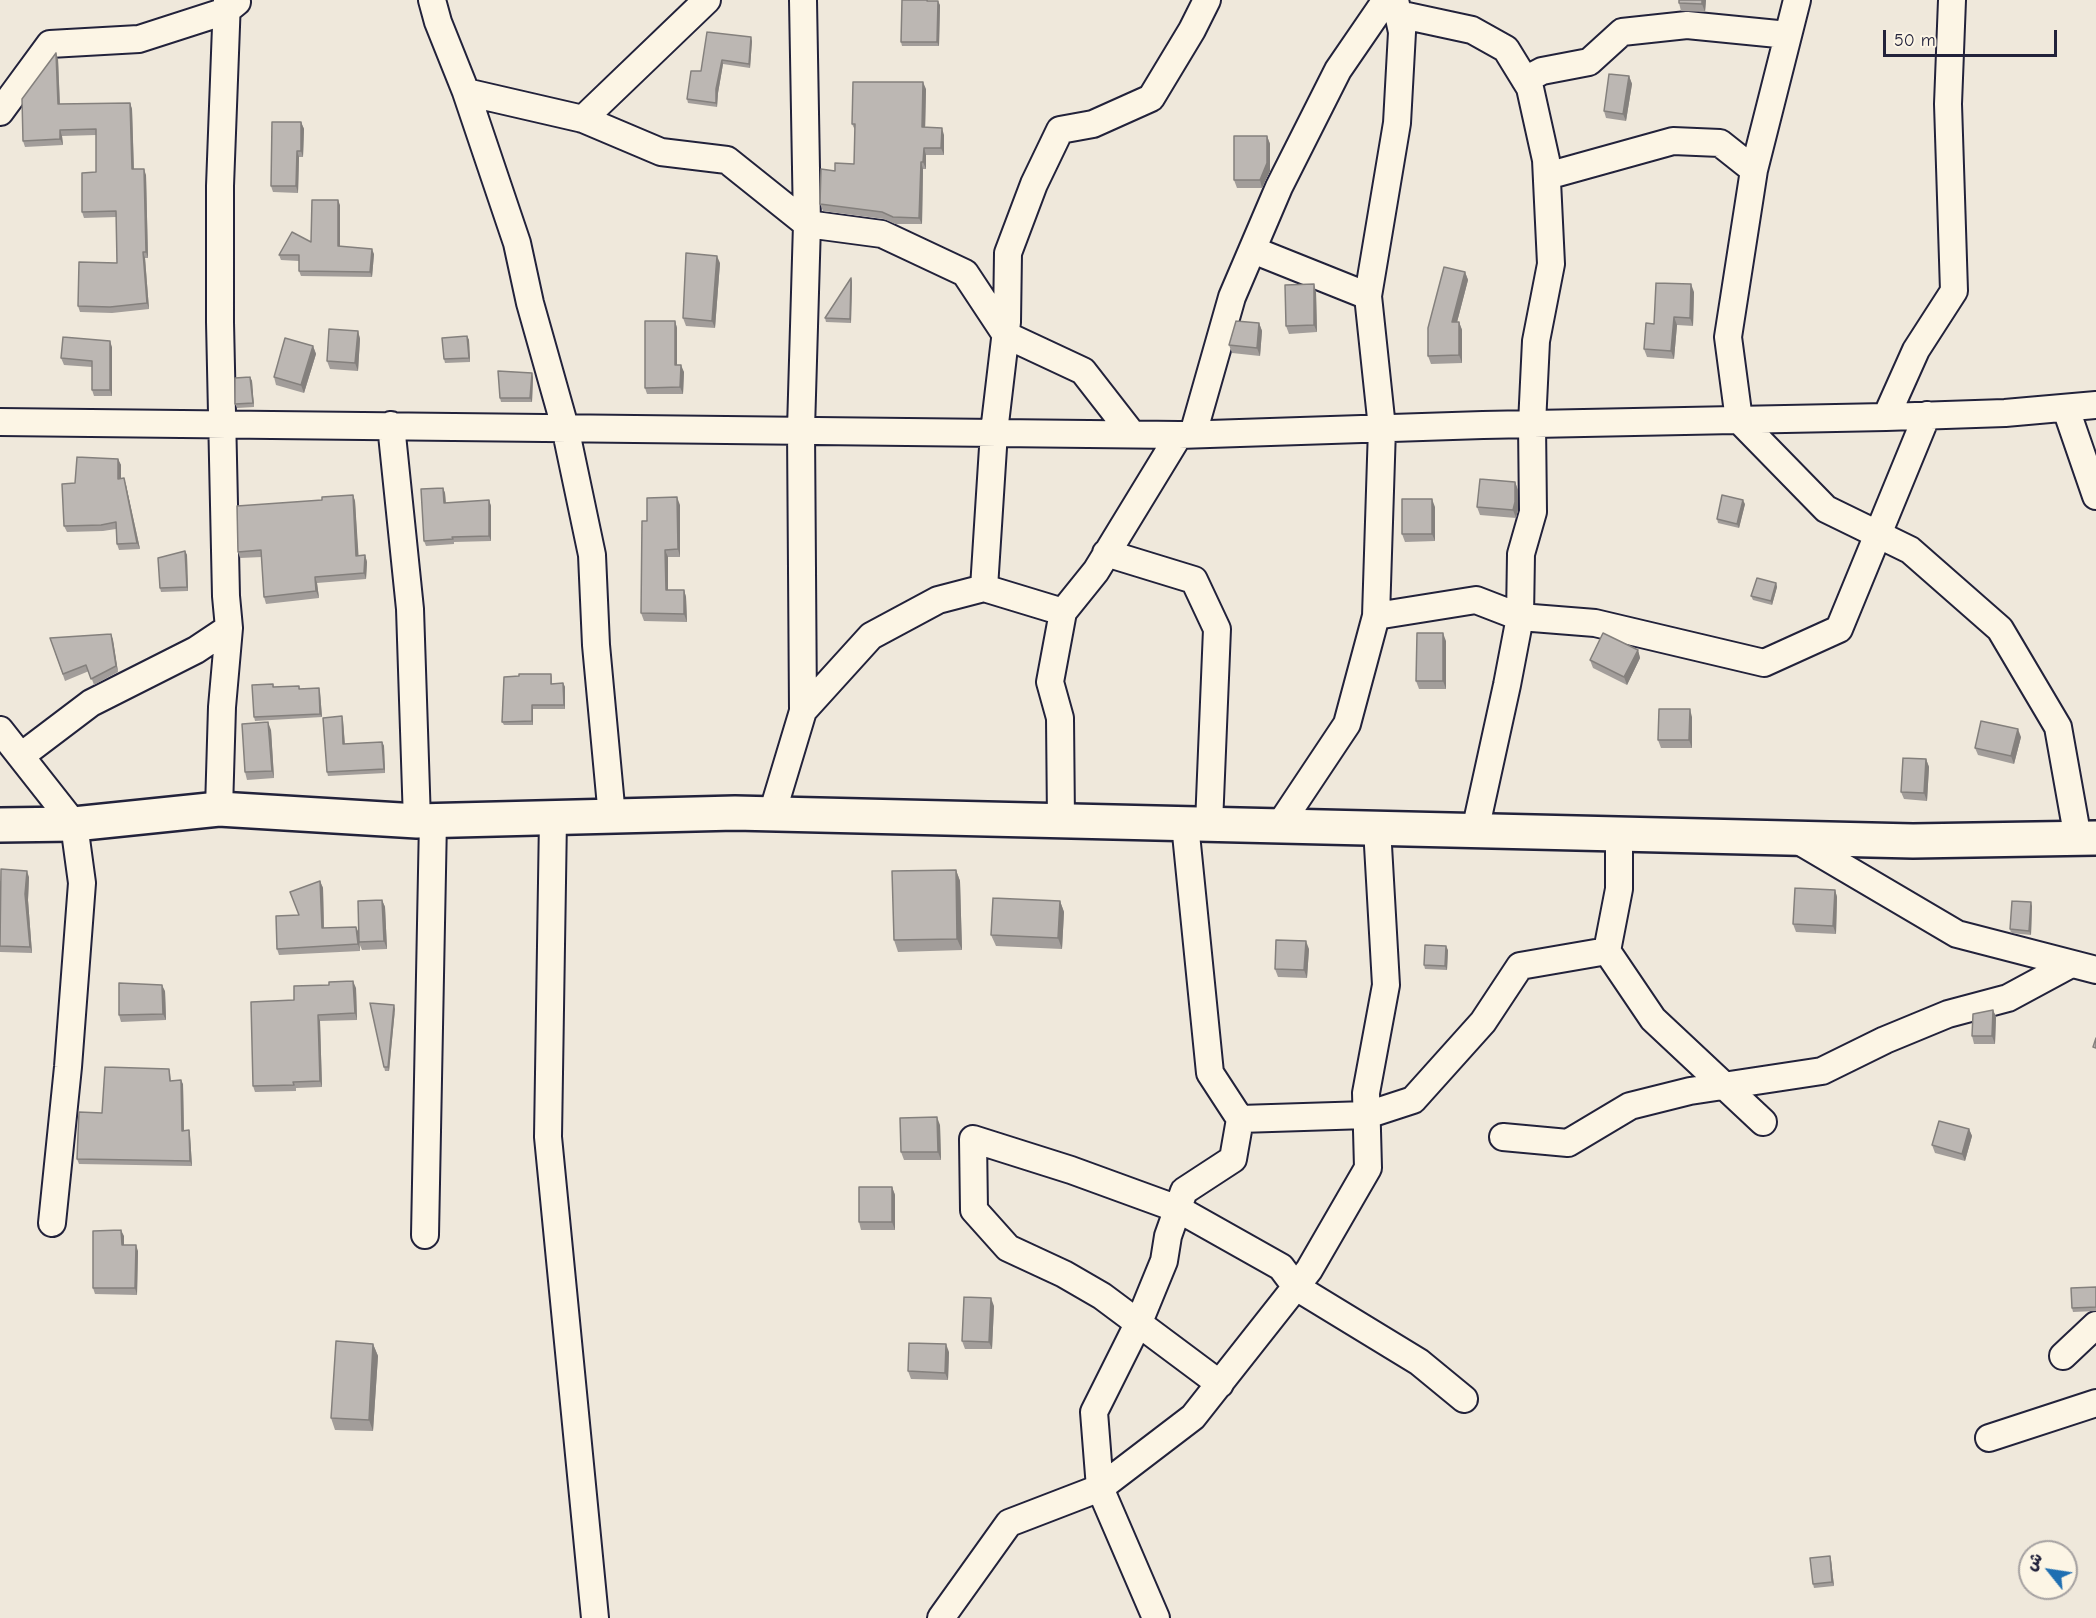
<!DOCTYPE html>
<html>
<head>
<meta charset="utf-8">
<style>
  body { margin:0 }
  #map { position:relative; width:2096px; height:1618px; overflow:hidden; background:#efe8db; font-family:"Comic Neue","Playpen Sans Arabic",sans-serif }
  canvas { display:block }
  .north { position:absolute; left:2018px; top:1540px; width:60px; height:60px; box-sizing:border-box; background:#fcf5e5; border:2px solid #a5a1a1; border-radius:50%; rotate:300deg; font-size:16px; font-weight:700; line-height:24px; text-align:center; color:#22223b }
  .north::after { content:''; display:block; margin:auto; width:21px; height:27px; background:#1f6fb2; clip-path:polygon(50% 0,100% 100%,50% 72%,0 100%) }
  .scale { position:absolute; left:1883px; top:30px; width:174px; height:27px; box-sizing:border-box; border:3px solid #22223b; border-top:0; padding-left:8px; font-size:18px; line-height:21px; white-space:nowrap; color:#22223b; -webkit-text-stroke:4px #fcf5e5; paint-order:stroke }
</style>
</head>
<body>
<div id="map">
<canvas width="2096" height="1618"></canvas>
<div class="north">ش</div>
<div class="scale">50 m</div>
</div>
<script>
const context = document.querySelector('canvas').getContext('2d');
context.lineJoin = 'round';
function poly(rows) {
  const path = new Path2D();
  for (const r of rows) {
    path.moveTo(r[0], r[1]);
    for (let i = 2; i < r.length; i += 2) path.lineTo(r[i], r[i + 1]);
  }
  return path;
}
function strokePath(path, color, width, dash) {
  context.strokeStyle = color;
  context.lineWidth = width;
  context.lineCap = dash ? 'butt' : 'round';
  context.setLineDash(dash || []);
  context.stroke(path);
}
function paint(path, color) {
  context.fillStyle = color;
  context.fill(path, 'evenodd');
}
const street = poly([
  [432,0,438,22,466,92,517,243,530,303,565,427,592,555,596,645,612,817],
  [803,0,807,224,801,429,803,711],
  [1797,0,1754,170,1728,337,1739,420,1826,509,1910,550,2000,629,2058,727,2078,839],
  [1398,14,1472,30,1506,49,1530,88,1546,160,1551,264,1536,341,1532,424,1533,512,1521,554,1520,617,1507,685,1475,831],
  [1525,80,1542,71,1589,62,1622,32,1687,25,1788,35],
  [466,92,583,119,661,152,727,160,807,224,882,234,965,273,1006,335,1083,371,1132,434],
  [0,112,50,44,139,39,226,11,237,2],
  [583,119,707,0],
  [1547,176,1673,141,1720,143,1754,170],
  [1253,250,1368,296],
  [2066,409,2096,496],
  [1886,417,1916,350,1954,291,1948,104,1952,0],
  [0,422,1179,435,1483,425,1886,417,2005,413,2096,405],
  [391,425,410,609,417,821],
  [1193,434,1232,297,1279,187,1338,70,1386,0],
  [1106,553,1194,580,1217,629,1209,824],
  [984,588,1063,612],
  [1376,616,1476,600,1520,617,1595,623,1764,663,1839,629,1927,415],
  [0,730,74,824,82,883,68,1067,52,1223],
  [21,756,91,703,196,650,229,628],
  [219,809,222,707,229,628,226,596,220,322,220,186,227,0],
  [772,814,803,711,871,636,938,600,984,588,994,432,1007,322,1008,253,1034,184,1060,130,1093,124,1151,98,1192,30,1207,0],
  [553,818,548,1137,595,1618],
  [1061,821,1060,718,1050,682,1063,612,1096,571,1179,435],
  [1279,826,1347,724,1376,616,1382,428,1368,296,1397,123,1402,32,1395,0],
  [1619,834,1619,889,1607,951,1653,1019,1763,1122],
  [1794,838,1957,934,2096,970],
  [1240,1119,1367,1115,1413,1100,1483,1022,1520,966,1607,951],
  [1503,1137,1568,1143,1630,1106,1690,1091,1822,1071,1885,1040,1948,1014,2008,998,2071,964],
  [425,1235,433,820],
  [2063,1356,2096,1325],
  [1220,1384,1102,1296,1064,1274,1008,1248,974,1210,973,1139,1071,1170,1178,1209,1281,1267,1296,1287,1419,1362,1464,1399],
  [1989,1438,2096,1403],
  [941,1618,1009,1523,1100,1488,1193,1417,1309,1270,1368,1168,1366,1093,1386,985,1377,828],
  [1156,1618,1100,1488,1094,1412,1139,1322,1164,1261,1168,1236,1184,1191,1233,1159,1240,1119,1210,1073,1185,824]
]);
const secondary = poly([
  [0,825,74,824,219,809,417,821,735,813,1913,841,2096,838]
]);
strokePath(street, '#22223b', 30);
strokePath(secondary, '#22223b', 38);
strokePath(street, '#fcf5e5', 26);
strokePath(secondary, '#fcf5e5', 33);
paint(poly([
  [902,0,928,0,928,1,940,5,939,46,902,46,901,42],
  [1706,0,1705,12,1681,11,1679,3],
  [752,41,750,68,723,64,718,93,717,107,688,103,687,99,701,71],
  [58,59,60,104,130,103,132,109,134,169,146,175,148,258,145,258,149,309,112,313,80,312,78,306,117,263,116,217,84,218,82,212,96,172,96,135,62,136,63,145,25,147,23,141],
  [1629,76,1632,84,1626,121,1606,118,1604,111],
  [926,89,925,128,944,135,944,155,926,155,926,169,923,169,922,224,895,224,884,219,823,211,820,204,835,171,854,164,855,130,852,124],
  [301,122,304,129,303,157,299,157,298,193,273,192,271,186],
  [1267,136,1270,144,1270,171,1262,188,1237,188,1234,180],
  [340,205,340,246,374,254,372,277,301,276,299,271,299,261,281,260,279,255,311,242],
  [720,263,715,328,686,326,683,318],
  [1465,272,1468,280,1457,322,1459,322,1462,330,1462,363,1431,364,1428,356],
  [851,278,852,282,851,323,826,322,825,318],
  [1316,292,1317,332,1289,334,1286,326],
  [1694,292,1693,326,1677,325,1674,359,1647,357,1644,349,1654,324],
  [675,321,677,328,677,365,684,372,683,394,647,394,645,388],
  [1259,323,1262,331,1260,356,1232,353,1229,345],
  [358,331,360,339,358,371,330,369,327,361],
  [467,336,469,340,470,362,445,363,444,359],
  [313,346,316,354,304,393,276,385,274,377],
  [112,347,112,396,94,396,92,390,92,367,64,365,61,358],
  [250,377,252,381,254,407,237,408,235,404],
  [533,377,532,402,501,402,500,398],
  [118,459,121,465,121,479,126,485,140,549,119,550,117,544,116,529,103,531,67,532,64,526,75,483],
  [1515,482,1518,490,1518,510,1516,518,1480,515,1477,507],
  [443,488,445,493,446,503,489,500,491,506,491,541,454,542,454,544,426,546,424,541],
  [353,495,355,501,358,556,365,555,367,562,366,579,317,583,319,598,266,604,264,597,262,557,240,558,238,552,322,500],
  [1745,504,1739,528,1718,523,1717,519],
  [680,505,680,557,668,557,668,590,684,590,686,597,687,622,644,621,641,613,647,521],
  [1435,507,1435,541,1405,542,1402,534],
  [185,551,187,555,188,591,161,592,160,588],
  [1776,583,1777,587,1772,605,1753,600,1751,596],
  [111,634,113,640,118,672,94,685,89,671,65,681,50,638],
  [1446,641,1446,689,1419,689,1416,681],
  [1638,650,1640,658,1627,685,1593,668,1590,660],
  [551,674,552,678,552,684,563,683,565,687,565,709,533,709,533,725,504,725,502,722,519,676],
  [273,684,274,687,299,686,300,689,320,692,322,717,255,721,254,717],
  [1692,717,1692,748,1661,748,1658,740],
  [343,720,345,744,382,742,384,746,385,773,328,776,327,772],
  [271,730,274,778,247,780,245,772],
  [2021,737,2014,764,1978,755,1975,748],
  [1926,759,1929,767,1927,801,1904,799,1901,792],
  [956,870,960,881,962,950,898,952,894,940],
  [29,877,28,900,32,953,0,952,0,881],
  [320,881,323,888,324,928,359,933,382,900,385,907,387,949,362,950,359,943,360,951,279,955,277,949],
  [1835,890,1837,897,1836,934,1796,932,1793,924],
  [1060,901,1064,912,1062,949,996,946,991,935],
  [2032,906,2031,935,2011,933,2010,929],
  [1309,949,1307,978,1278,977,1275,969],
  [1448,950,1447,970,1425,969,1424,965],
  [356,988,357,1020,320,1021,322,1087,296,1088,296,1091,255,1092,253,1086,294,1000],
  [165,991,166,1020,121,1022,119,1015],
  [395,1009,389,1071,385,1071,384,1067],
  [1993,1010,1996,1017,1995,1044,1974,1044,1972,1036],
  [170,1073,171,1081,183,1084,184,1131,189,1130,190,1135,192,1166,79,1164,77,1159,102,1113],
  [940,1125,941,1160,904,1160,901,1152],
  [1969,1129,1972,1136,1965,1161,1935,1153,1932,1145],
  [892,1187,895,1195,895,1230,861,1230,859,1222],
  [124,1236,124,1245,138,1251,137,1295,95,1294,93,1288],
  [2096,1287,2096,1311,2073,1312,2072,1308],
  [994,1306,992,1349,965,1349,962,1341],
  [373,1344,378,1356,373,1431,335,1430,331,1418],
  [949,1352,948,1380,911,1379,908,1371],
  [1830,1556,1831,1560,1834,1586,1814,1588,1813,1584]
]), '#a29d9a');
paint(poly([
  [1702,0,1706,0,1705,12,1702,4],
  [938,1,940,5,939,46,937,42],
  [751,37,752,41,750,68,749,64],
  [56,53,58,59,60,110,58,104],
  [722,60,723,64,718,93,717,107,716,103,716,89],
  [1629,76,1632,84,1626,121,1623,114],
  [923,82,926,89,925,134,922,127],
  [130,103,132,109,134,175,132,169],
  [301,122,304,129,303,157,301,151],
  [942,128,944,135,944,155,941,148],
  [60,130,62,136,63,145,60,139],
  [1267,136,1270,144,1270,171,1262,188,1260,180],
  [924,148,926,155,926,169,923,162],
  [297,151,299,157,298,193,296,186],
  [921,162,923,169,922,224,919,218],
  [144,169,146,175,148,258,146,252],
  [338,200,340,205,340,251,338,246],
  [372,249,374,254,372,277,370,272],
  [143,252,145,258,149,309,147,303],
  [717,256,720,263,715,328,712,321],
  [1465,272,1468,280,1455,330,1452,322],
  [851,278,852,282,851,323,850,319],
  [1314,284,1316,292,1317,332,1314,325],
  [1691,284,1694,292,1693,326,1690,318],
  [1674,317,1677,325,1674,359,1671,351],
  [675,321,677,328,677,371,675,365],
  [1459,322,1462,330,1462,363,1459,355],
  [1259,323,1262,331,1260,356,1257,348],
  [358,331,360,339,358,371,355,363],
  [467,336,469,340,470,362,469,358],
  [110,341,112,347,112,396,110,390],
  [313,346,316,354,304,393,301,385],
  [681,365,684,372,683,394,680,387],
  [532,373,533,377,532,402,530,398],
  [250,377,252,381,254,407,253,403],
  [118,459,121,465,121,486,118,479],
  [124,478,126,485,140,549,137,543],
  [1515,482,1518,490,1518,510,1516,518,1513,510],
  [443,488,445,493,446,508,444,503],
  [353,495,355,501,359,562,356,556],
  [677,497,680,505,680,557,678,549],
  [1432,499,1435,507,1435,541,1432,534],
  [489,500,491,506,491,541,489,536],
  [1743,500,1745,504,1739,528,1737,524],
  [665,550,668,557,668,598,666,590],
  [185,551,187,555,188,591,187,587],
  [365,555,367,562,366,579,364,573],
  [315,577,317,583,319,598,316,591],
  [1776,583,1777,587,1772,605,1771,601],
  [684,590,686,597,687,622,684,614],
  [1443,633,1446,641,1446,689,1443,681],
  [111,634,113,640,118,672,116,666],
  [1638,650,1640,658,1627,685,1624,677],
  [563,683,565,687,565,709,564,705],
  [319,688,320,692,322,717,320,714],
  [532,705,533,709,533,725,532,721],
  [1690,709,1692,717,1692,748,1689,740],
  [342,716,343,720,345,748,343,744],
  [268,722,271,730,274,778,272,771],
  [2018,729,2021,737,2014,764,2011,756],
  [382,742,384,746,385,773,384,769],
  [1926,759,1929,767,1927,801,1924,793],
  [956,870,960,881,962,950,957,939],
  [27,871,29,877,28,900,32,953,30,947,25,894],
  [320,881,323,888,324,934,322,928],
  [1835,890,1837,897,1836,934,1833,926],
  [382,900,385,907,387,949,384,941],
  [1060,901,1064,912,1062,949,1058,938],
  [2031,902,2032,906,2031,935,2029,931],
  [356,927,359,933,360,951,358,944],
  [1306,941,1309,949,1307,978,1304,970],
  [1446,946,1448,950,1447,970,1445,966],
  [353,981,356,988,357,1020,355,1013],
  [162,985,165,991,166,1020,163,1014],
  [394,1005,395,1009,389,1071,388,1067],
  [1993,1010,1996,1017,1995,1044,1992,1036],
  [318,1015,320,1021,322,1087,320,1081],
  [181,1080,183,1084,184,1135,182,1131],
  [937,1117,940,1125,941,1160,938,1152],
  [1969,1129,1972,1136,1965,1161,1962,1154],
  [189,1130,190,1135,192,1166,190,1161],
  [892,1187,895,1195,895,1230,892,1222],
  [121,1230,124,1236,124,1251,122,1245],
  [136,1245,138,1251,137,1295,135,1288],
  [991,1298,994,1306,992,1349,989,1342],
  [373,1344,378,1356,373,1431,369,1420],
  [946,1344,949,1352,948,1380,945,1373],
  [1830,1556,1831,1560,1834,1586,1832,1582]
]), '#84807d');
const building = poly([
  [902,0,927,0,927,1,938,1,937,42,901,42,902,0],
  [1679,0,1702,0,1702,4,1679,3,1679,0],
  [707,32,751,37,749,64,722,60,716,89,716,103,687,99,691,71,701,71,707,32],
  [56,53,58,104,130,103,132,169,144,169,146,252,143,252,147,303,110,307,78,306,79,262,117,263,116,211,82,212,82,173,96,172,96,129,60,130,60,139,23,141,22,99,56,53],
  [1609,74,1629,76,1623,114,1604,111,1609,74],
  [853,82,923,82,922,127,942,128,941,148,924,148,923,162,921,162,919,218,893,217,882,212,820,204,821,169,835,171,835,163,854,164,855,124,852,124,853,82],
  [272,122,301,122,301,151,297,151,296,186,271,186,272,122],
  [1234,136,1267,136,1267,163,1260,180,1234,180,1234,136],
  [312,200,338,200,338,246,372,249,370,272,299,271,299,255,279,255,292,232,311,242,312,200],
  [686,253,717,256,712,321,683,318,686,253],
  [1444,267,1465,272,1452,322,1459,322,1459,355,1428,356,1428,328,1444,267],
  [851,278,850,319,825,318,851,278],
  [1656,283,1691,284,1690,318,1674,317,1671,351,1644,349,1646,323,1654,324,1656,283],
  [1314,284,1314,325,1286,326,1285,285,1314,284],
  [645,321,675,321,675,365,681,365,680,387,645,388,645,321],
  [1236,321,1259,323,1257,348,1229,345,1236,321],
  [329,329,358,331,355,363,327,361,329,329],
  [467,336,469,358,444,359,442,338,467,336],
  [63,337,110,341,110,390,92,390,92,361,61,358,63,337],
  [285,338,313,346,301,385,274,377,285,338],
  [498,371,532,373,530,398,500,398,498,371],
  [250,377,253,403,235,404,235,378,250,377],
  [77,457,118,459,118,479,124,478,137,543,117,544,116,522,101,525,64,526,62,484,75,483,77,457],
  [1480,479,1515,482,1515,502,1513,510,1477,507,1480,479],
  [443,488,444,503,489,500,489,536,452,537,453,539,424,541,421,489,443,488],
  [353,495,356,556,365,555,364,573,315,577,316,591,264,597,261,550,238,552,237,506,322,500,322,497,353,495],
  [1722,495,1743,500,1737,524,1717,519,1722,495],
  [677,497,678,549,665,550,666,590,684,590,684,614,641,613,642,521,647,521,647,498,677,497],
  [1402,499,1432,499,1432,534,1402,534,1402,499],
  [185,551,187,587,160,588,158,558,185,551],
  [1757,578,1776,583,1771,601,1751,596,1757,578],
  [1417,633,1443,633,1443,681,1416,681,1417,633],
  [1603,633,1638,650,1624,677,1590,660,1603,633],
  [111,634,116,666,91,679,86,665,63,674,50,638,111,634],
  [519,674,551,674,551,684,563,683,564,705,532,705,532,721,502,722,504,677,519,676,519,674],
  [273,684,273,687,299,686,299,689,319,688,320,714,254,717,252,685,273,684],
  [1659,709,1690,709,1689,740,1658,740,1659,709],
  [342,716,343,744,382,742,384,769,327,772,323,718,342,716],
  [1981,721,2018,729,2011,756,1975,748,1981,721],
  [268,722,272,771,245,772,242,724,268,722],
  [1903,758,1926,759,1924,793,1901,792,1903,758],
  [1,869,27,871,25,894,30,947,0,946,1,869],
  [956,870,957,939,894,940,892,871,956,870],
  [320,881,322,928,356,927,358,944,277,949,276,916,299,915,290,892,320,881],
  [1795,888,1835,890,1833,926,1793,924,1795,888],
  [993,898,1060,901,1058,938,991,935,993,898],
  [382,900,384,941,359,942,358,901,382,900],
  [2012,901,2031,902,2029,931,2010,929,2012,901],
  [1276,940,1306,941,1304,970,1275,969,1276,940],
  [1425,945,1446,946,1445,966,1424,965,1425,945],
  [353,981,355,1013,318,1015,320,1081,293,1082,294,1085,253,1086,251,1002,294,1000,294,986,329,985,329,982,353,981],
  [119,983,162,985,163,1014,119,1015,119,983],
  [370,1003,394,1005,388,1067,384,1067,370,1003],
  [1993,1010,1992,1036,1972,1036,1973,1014,1993,1010],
  [2096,1038,2096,1048,2093,1047,2096,1038],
  [105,1067,169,1069,170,1081,181,1080,182,1131,189,1130,190,1161,77,1159,79,1112,102,1113,105,1067],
  [937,1117,938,1152,901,1152,900,1118,937,1117],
  [1939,1121,1969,1129,1962,1154,1932,1145,1939,1121],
  [859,1187,892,1187,892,1222,859,1222,859,1187],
  [121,1230,122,1245,136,1245,135,1288,93,1288,93,1231,121,1230],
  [2096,1287,2096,1307,2072,1308,2071,1288,2096,1287],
  [964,1297,991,1298,989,1342,962,1341,964,1297],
  [336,1341,373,1344,369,1420,331,1418,336,1341],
  [909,1343,946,1344,945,1373,908,1371,909,1343],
  [1830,1556,1832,1582,1813,1584,1810,1558,1830,1556]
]);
paint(building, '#bcb7b3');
strokePath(building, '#84807d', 1.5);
</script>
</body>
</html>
